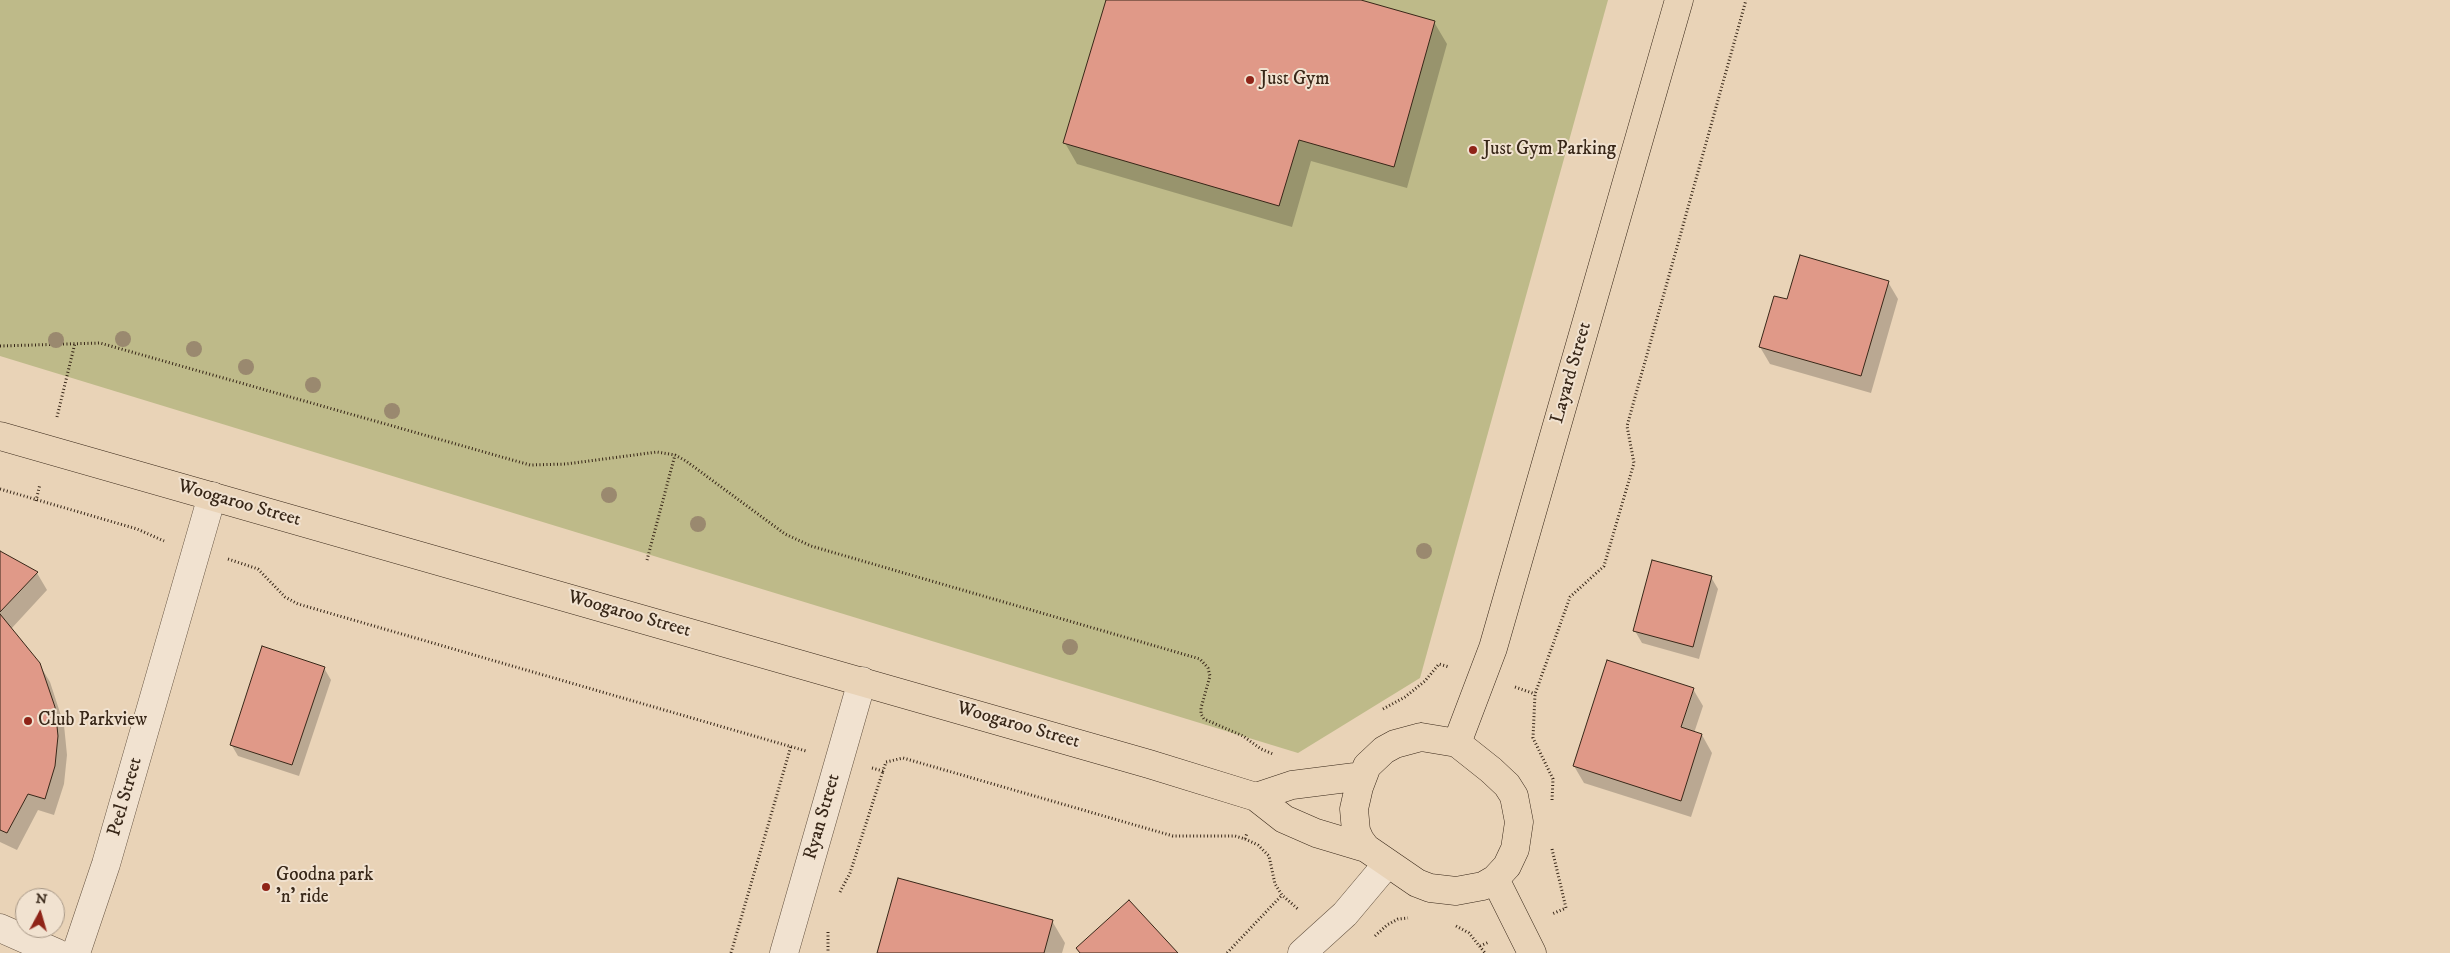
<!DOCTYPE html>
<html>
<head>
<meta charset="utf-8">
<style>
  body { margin:0 }
  #map { position:relative; width:2450px; height:953px; overflow:hidden; background:#e9d3b7; font-family:"IM FELL DW Pica",serif }
  canvas { display:block }
  .north { position:absolute; left:15px; top:888px; width:50px; height:50px; box-sizing:border-box; background:#f1e2d0; border:1px solid #a79786; border-radius:50%; rotate:6deg; font-size:14px; font-weight:700; line-height:20px; text-align:center; color:#382718 }
  .north::after { content:''; display:block; margin:auto; width:18px; height:22px; background:#8f2418; clip-path:polygon(50% 0,100% 100%,50% 72%,0 100%) }
</style>
</head>
<body>
<div id="map">
<canvas width="2450" height="953"></canvas>
<div class="north">N</div>
</div>
<script>
const context = document.querySelector('canvas').getContext('2d');
context.lineJoin = 'round';
function paint(path, color) {
  context.fillStyle = color;
  context.fill(path, 'evenodd');
}
function poly(rows) {
  const path = new Path2D();
  for (const r of rows) {
    path.moveTo(r[0], r[1]);
    for (let i = 2; i < r.length; i += 2) path.lineTo(r[i], r[i + 1]);
  }
  return path;
}
function strokePath(path, color, width, dash) {
  context.strokeStyle = color;
  context.lineWidth = width;
  context.lineCap = dash ? 'butt' : 'round';
  context.setLineDash(dash || []);
  context.stroke(path);
}
function write(font, color, halo, rows, align = 'center') {
  context.font = font + ' "IM FELL DW Pica",serif';
  context.lineWidth = 4;
  context.setLineDash([]);
  context.textBaseline = 'middle';
  context.strokeStyle = halo;
  context.fillStyle = color;
  for (const [text, x, y, turn = 0] of rows) {
    context.save();
    context.translate(x, y);
    context.rotate((+turn || 0) * Math.PI / 180);
    context.textAlign = isNaN(turn) ? turn : align;
    if (halo) context.strokeText(text, 0, 0);
    context.fillText(text, 0, 0);
    context.restore();
  }
}
paint(poly([
  [0,0,1608,0,1420,678,1298,753,0,356]
]), '#beba89');
paint(poly([
  [1107,0,1357,0,1434,22,1447,44,1407,188,1311,161,1292,227,1077,164,1065,143],
  [1888,282,1898,299,1871,393,1770,364,1760,347,1788,301],
  [0,553,37,573,47,590,11,629,39,664,50,682,64,725,67,755,64,784,54,815,38,810,17,850,0,842],
  [1711,577,1718,589,1699,659,1642,643,1635,631],
  [324,668,331,680,299,776,238,756,231,744],
  [1693,689,1703,706,1694,733,1702,735,1712,753,1691,817,1584,783,1574,766],
  [1052,921,1065,943,1062,953,878,953]
]), '#0003');
const building = poly([
  [1106,0,1361,0,1435,21,1394,167,1299,140,1279,206,1063,143,1106,0],
  [1800,255,1889,281,1861,376,1759,347,1774,296,1787,299,1800,255],
  [0,551,38,572,0,612,0,551],
  [1652,560,1712,576,1693,647,1633,631,1652,560],
  [0,614,40,663,55,707,58,736,55,766,45,799,28,794,7,833,0,830,0,614],
  [262,646,325,667,292,765,230,745,262,646],
  [1607,660,1694,688,1681,727,1702,734,1681,801,1573,766,1607,660],
  [898,878,1053,920,1044,953,877,953,898,878],
  [1129,900,1178,953,1080,953,1076,948,1129,900]
]);
paint(building, '#e09988');
strokePath(building, '#382718', 1);
const minor = poly([
  [0,928,57,953],
  [76,953,106,864,212,496],
  [784,953,862,681],
  [1302,953,1345,914,1387,864]
]);
const major = poly([
  [0,436,1149,764,1256,797,1284,819,1316,833,1366,848],
  [1421,737,1457,743,1491,770,1507,785,1514,796,1519,822,1515,849,1507,866,1495,879,1483,886,1456,891,1430,888,1417,883,1366,848,1360,840,1356,831,1354,809,1359,787,1367,766,1384,750,1395,744,1421,737],
  [1457,743,1493,648,1679,0],
  [1256,797,1292,785,1363,776],
  [1495,879,1532,953]
]);
strokePath(minor, '#645240', 29);
strokePath(major, '#382718', 29);
strokePath(poly([
  [0,346,100,343,530,465,566,464,657,452,675,455,686,461,785,534,811,546,1200,659,1208,668,1210,676,1201,708,1201,714,1204,719,1243,736,1261,749,1273,754],
  [57,417,75,343],
  [0,489,137,529,164,541],
  [36,501,40,484],
  [228,559,258,569,285,597,298,604,806,751],
  [647,560,675,455],
  [1515,687,1535,694],
  [1383,709,1405,697,1425,681,1439,664,1449,667],
  [872,768,883,771,886,762,903,758,1173,836,1235,836,1245,839,1247,833],
  [1552,800,1553,779,1533,738,1535,694,1570,597,1604,566,1634,463,1627,426,1746,0],
  [1245,839,1258,845,1269,856,1275,884,1282,895,1299,910],
  [1552,849,1566,908,1552,914],
  [840,892,850,873,883,771],
  [1456,926,1469,933,1485,953],
  [828,932,828,953],
  [1375,936,1387,925,1398,919,1408,918],
  [1480,946,1489,942],
  [731,953,791,746],
  [1227,953,1282,895]
]), '#382718', 3, [1, 2.5]);
strokePath(minor, '#f1e2d0', 28);
strokePath(major, '#e9d3b7', 28);
context.fillStyle = '#9a896f';
for (const [x, y] of [
  [123,339],
  [56,340],
  [194,349],
  [246,367],
  [313,385],
  [392,411],
  [609,495],
  [698,524],
  [1424,551],
  [1070,647]
]) {
  context.beginPath();
  context.arc(x, y, 8, 0, 2 * Math.PI);
  context.fill();
}
for (const [x, y, r, color] of [
  [1250,80,5,"#8f2418"],
  [1473,150,5,"#8f2418"],
  [28,721,5,"#8f2418"],
  [266,887,5,"#8f2418"]
]) {
  const dot = new Path2D();
  dot.arc(x, y, r, 0, 2 * Math.PI);
  context.fillStyle = color;
  context.fill(dot);
  strokePath(dot, '#f1e2d0', 2);
}
write('19px', '#382718', '#f1e2d0', [
  ["Just Gym",1260,80],
  ["Just Gym Parking",1483,150],
  ["Club Parkview",38,721],
  ["Goodna park",276,876],
  ["'n' ride",276,898]
], 'left');
write('19px', '#382718', '#f1e2d0', [
  ["Layard Street",1572,373,-74],
  ["Woogaroo Street",239,504,16],
  ["Woogaroo Street",629,615,16],
  ["Woogaroo Street",1018,726,16],
  ["Peel Street",126,797,-74],
  ["Ryan Street",823,817,-74]
]);
</script>
</body>
</html>
